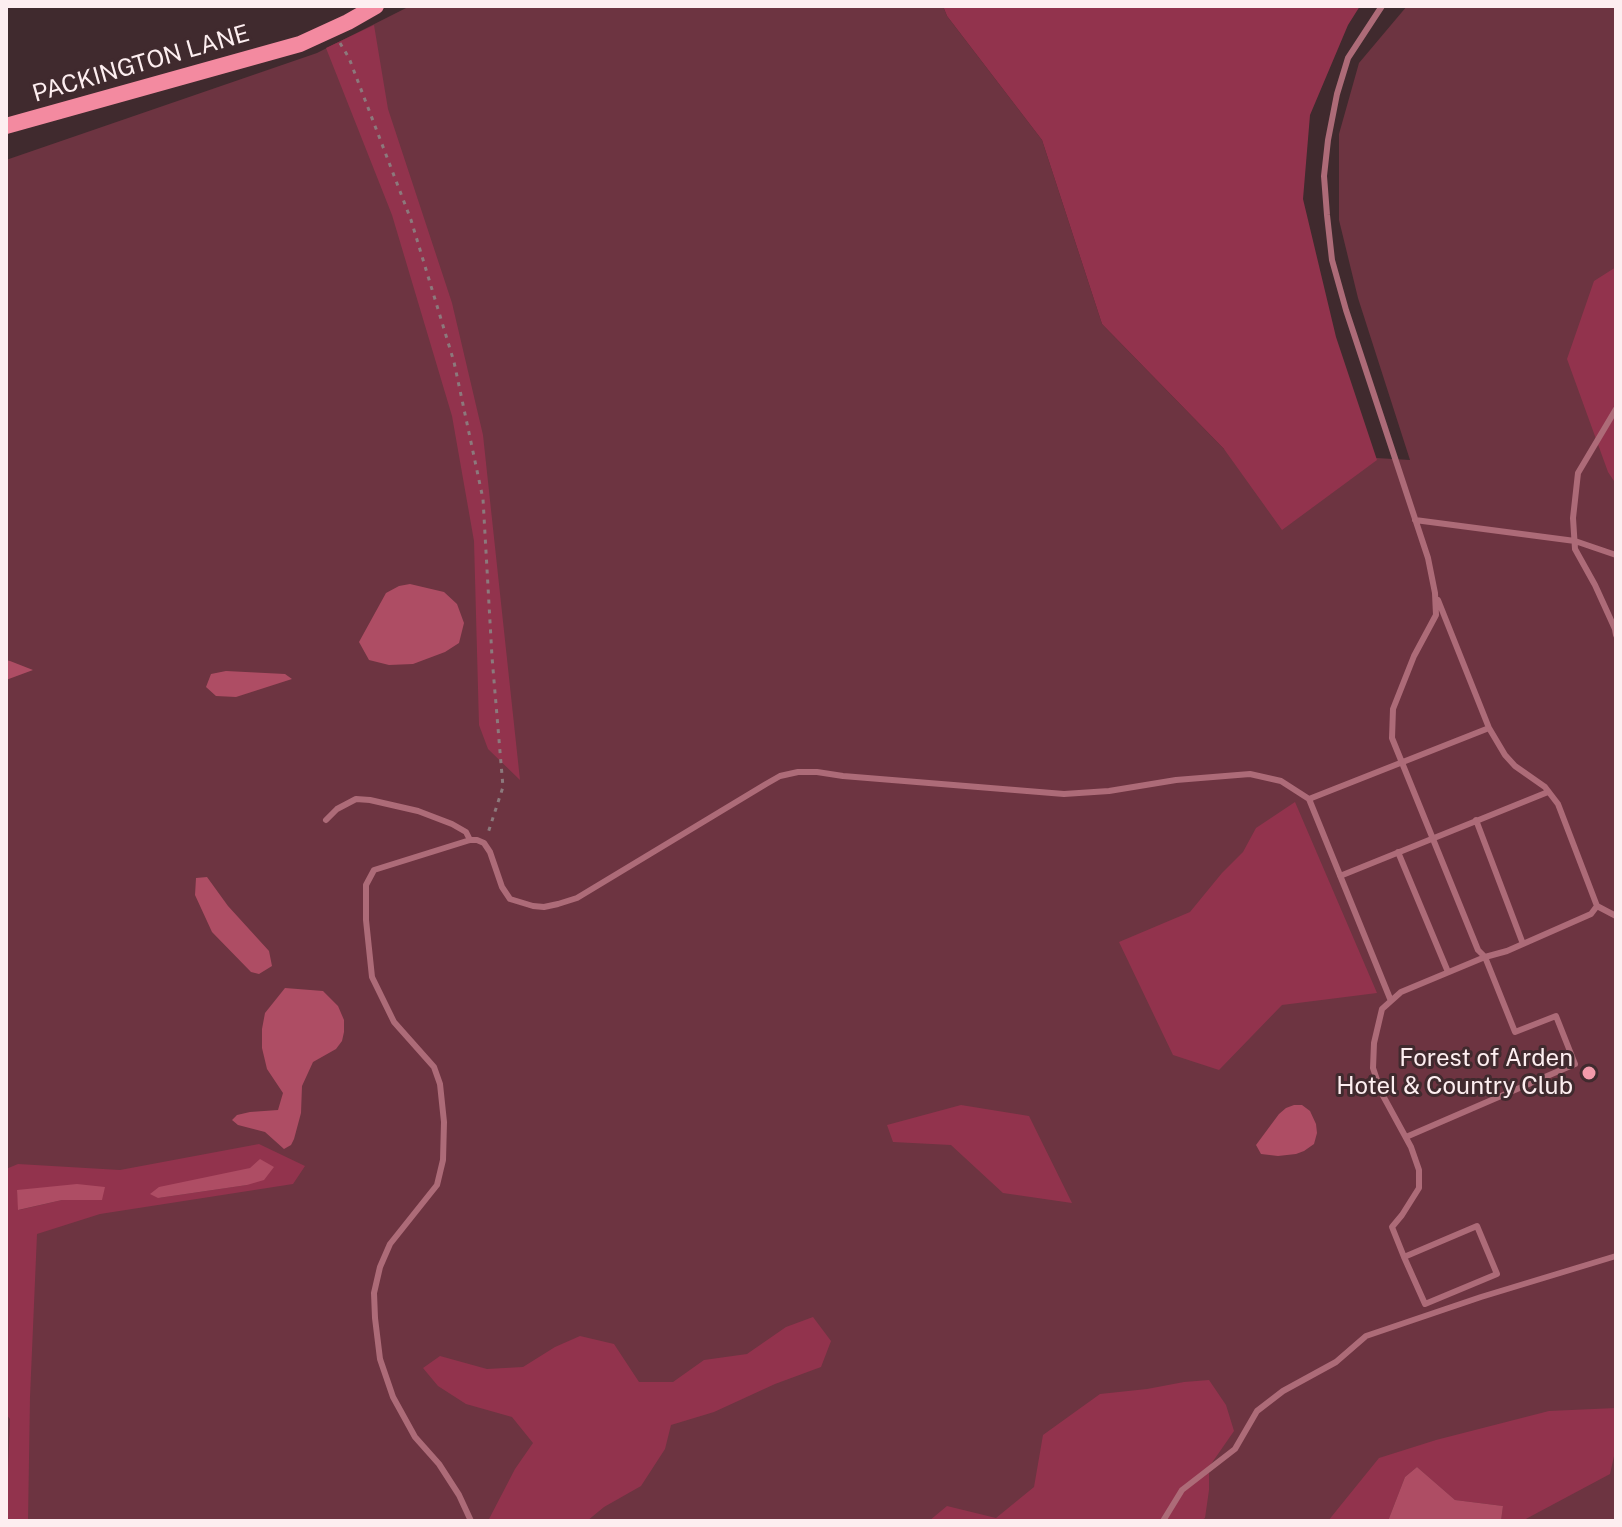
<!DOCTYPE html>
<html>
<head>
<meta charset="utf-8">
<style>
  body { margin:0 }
  #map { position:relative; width:1622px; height:1527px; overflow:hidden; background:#402a2e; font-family:"Public Sans",sans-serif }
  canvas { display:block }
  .frame { position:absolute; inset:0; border:8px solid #fdeef0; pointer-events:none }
</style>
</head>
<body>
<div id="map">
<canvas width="1622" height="1527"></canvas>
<div class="frame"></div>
</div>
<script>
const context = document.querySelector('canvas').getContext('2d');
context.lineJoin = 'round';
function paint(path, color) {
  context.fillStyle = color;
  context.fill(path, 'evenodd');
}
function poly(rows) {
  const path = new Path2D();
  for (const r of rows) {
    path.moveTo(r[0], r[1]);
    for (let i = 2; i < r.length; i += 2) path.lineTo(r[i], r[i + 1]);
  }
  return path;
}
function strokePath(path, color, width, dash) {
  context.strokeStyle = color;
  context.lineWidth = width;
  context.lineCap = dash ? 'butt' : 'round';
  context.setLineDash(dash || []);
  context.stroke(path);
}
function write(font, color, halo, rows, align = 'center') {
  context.font = font + ' "Public Sans",sans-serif';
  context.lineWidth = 6;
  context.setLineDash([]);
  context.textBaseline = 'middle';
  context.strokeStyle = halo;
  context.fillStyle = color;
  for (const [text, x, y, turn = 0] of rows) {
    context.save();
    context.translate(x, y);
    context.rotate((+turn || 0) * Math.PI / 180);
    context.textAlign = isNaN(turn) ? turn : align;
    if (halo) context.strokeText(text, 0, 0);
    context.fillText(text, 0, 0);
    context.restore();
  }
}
paint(poly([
  [410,6,943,6,947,16,1042,140,1102,324,1224,449,1410,460,1358,298,1339,220,1339,134,1359,63,1407,6,1616,6,1616,1521,6,1521,6,160,317,53]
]), '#6d3441');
paint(poly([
  [943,6,1360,6,1348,25,1310,115,1303,199,1336,337,1377,460,1282,530,1224,449,1102,324,1042,140,947,16],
  [374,25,388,109,452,303,483,435,520,780,488,749,479,725,474,541,452,416,392,215,326,48],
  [1616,267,1616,484,1608,472,1567,359,1594,281],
  [1295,802,1377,993,1282,1005,1219,1070,1173,1055,1119,942,1190,912,1222,873,1243,852,1256,828],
  [961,1105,1029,1116,1072,1203,1003,1193,951,1145,893,1142,887,1125],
  [259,1144,305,1166,293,1184,100,1214,37,1234,30,1397,28,1521,6,1521,10,1419,6,1414,6,1169,18,1164,120,1170],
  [251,1168,247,1185,158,1198],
  [17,1191,101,1200,62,1200,19,1210],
  [813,1317,831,1341,821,1367,775,1384,714,1412,671,1425,665,1449,641,1486,604,1507,587,1521,488,1521,515,1469,533,1443,512,1417,466,1404,438,1386,423,1368,440,1356,487,1369,523,1367,555,1347,580,1336,614,1344,639,1382,673,1382,704,1360,747,1354,786,1327],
  [1209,1380,1226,1405,1234,1431,1209,1467,1209,1490,1205,1518,1200,1521,929,1521,947,1506,996,1518,1034,1487,1043,1435,1100,1394,1147,1389,1184,1382],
  [1616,1408,1616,1447,1610,1474,1522,1521,1501,1521,1503,1506,1455,1500,1417,1467,1405,1477,1388,1521,1328,1521,1379,1458,1436,1440,1549,1411]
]), '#92334d');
paint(poly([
  [410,584,444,592,457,604,464,623,459,643,445,652,413,664,389,665,369,660,359,642,386,593,399,586],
  [6,660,10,661,33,670,6,680],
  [226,671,285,674,292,679,236,697,216,696,206,687,211,674],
  [207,877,228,906,269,951,272,966,259,974,251,972,212,932,195,895,196,878],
  [285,988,323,991,338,1006,344,1020,344,1032,342,1041,336,1049,313,1062,302,1086,301,1113,294,1139,291,1145,284,1149,265,1132,238,1125,232,1120,237,1115,250,1112,278,1110,283,1093,267,1069,262,1048,262,1029,265,1013],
  [1294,1105,1302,1105,1310,1111,1316,1124,1317,1133,1314,1144,1304,1151,1296,1154,1278,1156,1261,1154,1256,1145,1279,1114,1286,1108],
  [260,1159,274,1167,264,1180,247,1185,158,1198,150,1194,159,1187,250,1168],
  [77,1184,105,1187,102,1200,62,1200,18,1210,17,1190],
  [1417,1467,1455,1500,1503,1506,1501,1521,1388,1521,1405,1477]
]), '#ae4d64');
strokePath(poly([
  [340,43,349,58,411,220,454,362,483,499,492,657,503,787,488,833]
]), '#8c797c', 3, [4, 6]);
strokePath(poly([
  [1382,6,1348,58,1337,94,1328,140,1324,176,1327,215,1332,260,1346,310,1428,558,1435,593,1436,615,1414,656,1393,709,1392,738,1478,950,1485,957,1507,951,1591,914,1597,906],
  [1616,409,1578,473,1573,518,1575,549,1595,585,1615,629,1616,635],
  [1415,520,1575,541,1616,555],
  [1438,600,1489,728,1505,755,1515,766,1545,787,1558,804,1597,906,1616,916],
  [1309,799,1391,1001],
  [326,820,337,809,356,799,370,800,418,811,452,824,466,832,470,840],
  [1476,820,1523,944],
  [1398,852,1448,972],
  [1340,876,1548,792],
  [1404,1257,1477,1226,1497,1274,1425,1304,1404,1257,1392,1227,1402,1215,1419,1188,1419,1170,1411,1147,1381,1092,1373,1068,1374,1043,1382,1009,1401,992,1485,957,1515,1032,1556,1016,1575,1064,1406,1137],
  [471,1521,459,1495,439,1464,415,1437,393,1397,380,1359,375,1318,374,1293,380,1267,390,1244,437,1185,443,1160,444,1122,440,1084,434,1067,394,1022,372,977,366,920,366,885,374,870,470,840,477,840,484,843,490,852,502,887,510,899,533,906,544,907,558,904,577,898,766,784,780,776,798,772,817,772,843,776,1064,794,1109,791,1176,780,1250,774,1281,781,1309,799,1489,728],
  [1163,1521,1182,1490,1235,1449,1257,1411,1283,1391,1336,1362,1366,1336,1481,1297,1616,1256]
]), '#ad6b78', 6);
strokePath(poly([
  [6,126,300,44,348,22,376,6]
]), '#f38aa0', 16);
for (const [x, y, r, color] of [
  [1589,1073,8,"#f39aab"]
]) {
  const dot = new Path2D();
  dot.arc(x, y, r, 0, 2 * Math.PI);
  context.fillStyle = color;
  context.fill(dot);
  strokePath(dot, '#402a2e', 3);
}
write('24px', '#fdeef0', '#402a2e', [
  ["PACKINGTON LANE",141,64,-16]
]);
write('24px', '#fdeef0', '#402a2e', [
  ["Forest of Arden",1573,1059],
  ["Hotel & Country Club",1573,1087]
], 'right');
</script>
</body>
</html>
